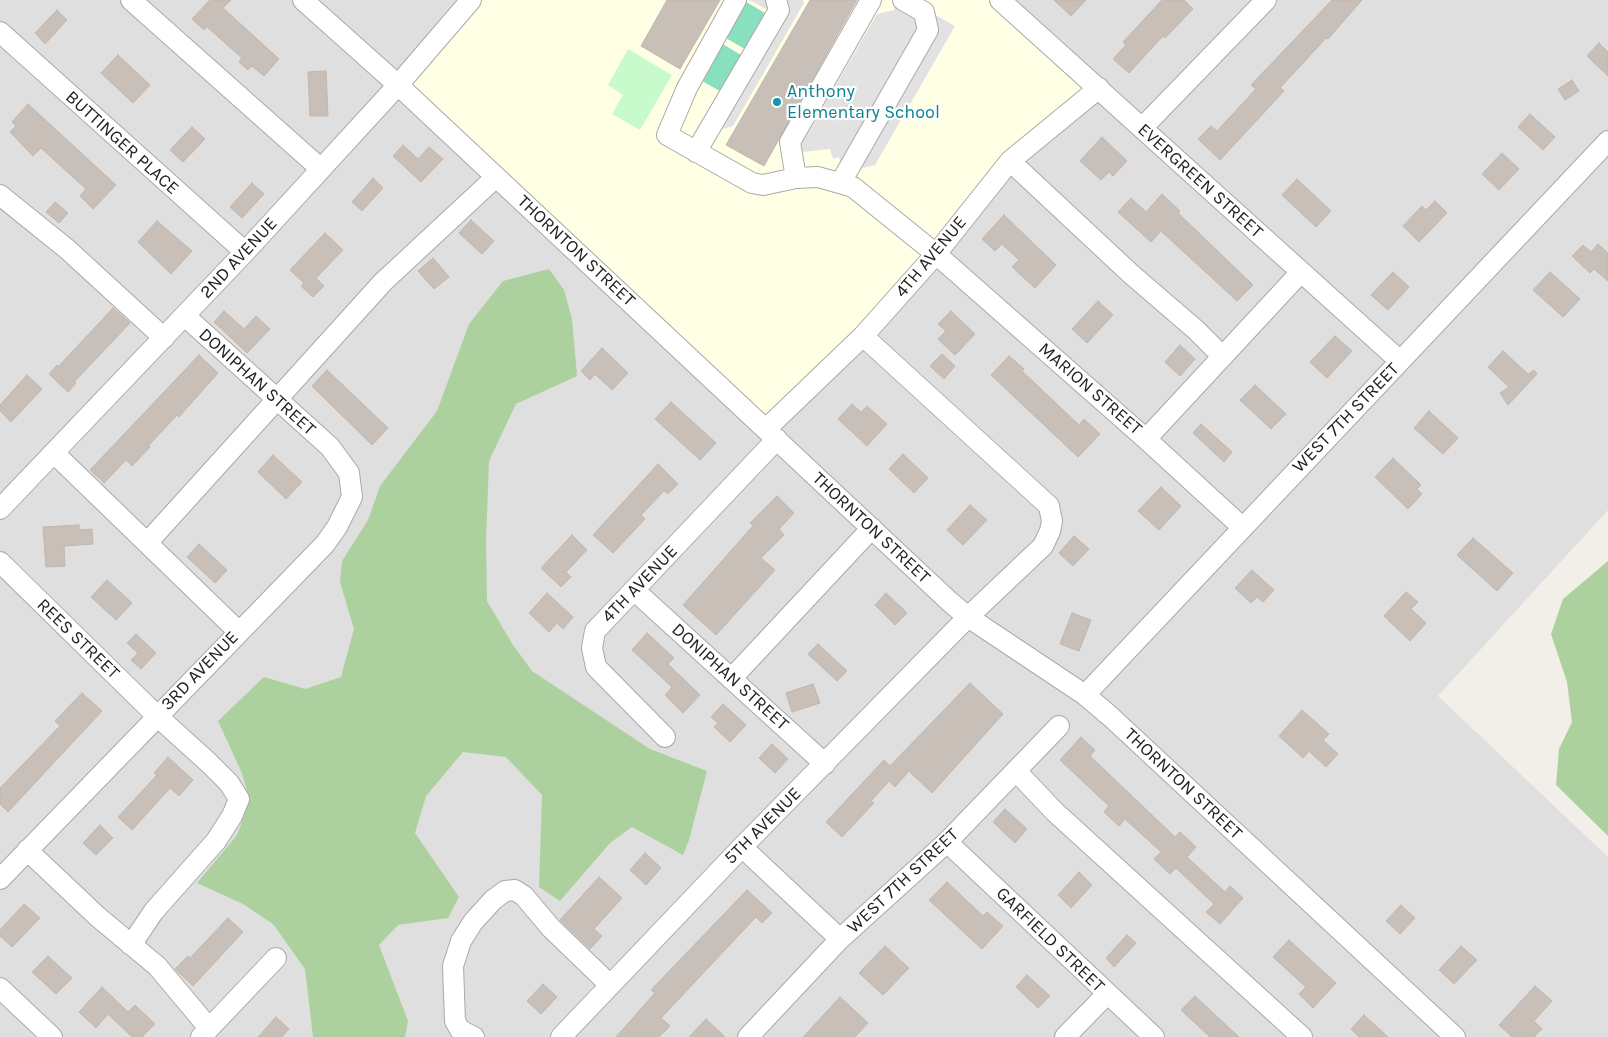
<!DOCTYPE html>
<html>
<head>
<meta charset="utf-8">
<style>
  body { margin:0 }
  canvas { display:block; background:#f2efe9 }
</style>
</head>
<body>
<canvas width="1608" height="1037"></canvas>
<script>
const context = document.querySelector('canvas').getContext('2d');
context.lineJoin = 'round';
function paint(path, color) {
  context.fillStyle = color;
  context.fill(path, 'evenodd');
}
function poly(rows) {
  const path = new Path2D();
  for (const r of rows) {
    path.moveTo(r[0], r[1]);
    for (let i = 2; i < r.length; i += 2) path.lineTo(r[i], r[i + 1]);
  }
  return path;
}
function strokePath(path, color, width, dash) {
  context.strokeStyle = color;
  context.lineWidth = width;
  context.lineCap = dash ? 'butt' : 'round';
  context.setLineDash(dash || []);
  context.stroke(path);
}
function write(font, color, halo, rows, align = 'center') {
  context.font = font + ' Karla,sans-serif';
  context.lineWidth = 4.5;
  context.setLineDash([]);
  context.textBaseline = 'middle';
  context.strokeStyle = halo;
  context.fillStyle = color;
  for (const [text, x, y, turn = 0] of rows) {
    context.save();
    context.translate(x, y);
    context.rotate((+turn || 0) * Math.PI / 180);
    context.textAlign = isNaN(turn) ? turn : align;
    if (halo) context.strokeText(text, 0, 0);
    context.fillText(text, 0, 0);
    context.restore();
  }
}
paint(poly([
  [0,0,1608,0,1608,510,1438,696,1608,857,1608,1037,0,1037]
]), '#e0dfdf');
paint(poly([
  [471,0,1000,0,1099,88,1010,161,766,429,398,85]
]), '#ffffe5');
paint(poly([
  [549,269,564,290,572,319,577,376,516,404,489,461,486,541,487,601,513,645,532,671,650,749,707,771,689,840,683,855,632,827,610,843,560,901,539,887,542,795,506,757,463,752,426,796,415,833,459,897,448,918,398,925,379,945,408,1021,405,1037,313,1037,305,969,273,924,243,904,197,883,237,835,250,800,241,771,218,721,264,677,305,689,341,677,354,629,340,582,342,561,368,520,380,486,437,411,469,324,503,281],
  [1608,561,1608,836,1556,785,1559,749,1572,722,1567,682,1551,634,1563,599]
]), '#add19e');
paint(poly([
  [628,49,672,75,640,130,612,114,623,95,608,85]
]), '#c8facc');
paint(poly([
  [743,0,770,16,750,52,719,34],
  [716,40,746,58,725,94,695,77]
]), '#88e0be');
paint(poly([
  [749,0,803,0,804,3,733,126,715,131,779,16],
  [899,0,909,0,955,26,875,165,858,169,841,167,839,157,833,159,830,149,802,152,801,145,877,14,894,10]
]), '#e2e2e2');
const building = poly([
  [210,0,231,0,223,8,279,59,264,76,252,66,248,70,239,62,242,58,207,27,204,30,192,19,210,0],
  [667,0,720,0,680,69,641,46,667,0],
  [810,0,857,0,764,166,726,145,810,0],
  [1054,0,1086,0,1071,16,1054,0],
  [1162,0,1184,0,1193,9,1165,38,1163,36,1129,73,1113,59,1126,45,1123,42,1162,0],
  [1332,0,1362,0,1328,39,1326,38,1280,88,1284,91,1220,160,1198,139,1211,126,1217,131,1256,89,1251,85,1332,0],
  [57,10,67,20,45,44,35,33,57,10],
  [1599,43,1608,52,1608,76,1587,56,1599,43],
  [118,55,150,85,133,103,101,73,118,55],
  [326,71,328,116,310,116,308,72,326,71],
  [1572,80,1579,91,1565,100,1558,89,1572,80],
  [28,104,116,185,93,209,80,196,86,189,41,148,33,156,10,132,16,126,12,122,28,104],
  [1530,114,1555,137,1543,150,1518,127,1530,114],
  [192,127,205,139,183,162,170,150,192,127],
  [1102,137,1127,161,1113,176,1109,172,1101,180,1080,161,1102,137],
  [403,145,418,159,429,147,443,159,421,182,393,156,403,145],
  [1502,153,1519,169,1499,190,1482,174,1502,153],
  [373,178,383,188,362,211,352,202,373,178],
  [1297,179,1331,211,1316,227,1282,195,1297,179],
  [252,183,264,194,242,218,230,207,252,183],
  [1162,194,1180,211,1178,213,1253,285,1237,301,1161,231,1151,242,1118,212,1131,198,1146,212,1162,194],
  [1435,201,1447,213,1419,242,1403,226,1422,206,1426,210,1435,201],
  [55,202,68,213,59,223,46,212,55,202],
  [1004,215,1056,265,1035,288,1012,267,1019,260,1002,244,995,251,982,239,1004,215],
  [471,220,494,241,482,254,459,233,471,220],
  [157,221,192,251,171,274,138,242,157,221],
  [325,233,343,250,316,278,324,286,313,297,301,286,304,283,290,270,325,233],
  [1598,244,1608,253,1608,281,1594,269,1590,273,1572,256,1583,245,1591,252,1598,244],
  [433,258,449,277,434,289,418,271,433,258],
  [1393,272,1409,287,1388,310,1371,295,1393,272],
  [1550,272,1580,299,1563,317,1533,290,1550,272],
  [1098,301,1113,315,1087,343,1072,329,1098,301],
  [113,308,130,323,74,382,76,383,68,392,49,374,57,365,58,367,113,308],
  [224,311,244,329,256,316,270,329,247,353,214,322,224,311],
  [951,311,975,334,955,355,938,339,946,331,938,324,951,311],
  [1335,336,1352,351,1327,378,1310,362,1335,336],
  [1180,345,1195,359,1180,376,1165,362,1180,345],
  [602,348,628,373,612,390,595,374,590,380,581,371,602,348],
  [1503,351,1528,374,1534,370,1537,374,1508,405,1500,393,1509,387,1488,367,1503,351],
  [942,354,955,366,944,379,930,366,942,354],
  [199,355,218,373,179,417,177,415,149,445,150,447,132,466,126,460,104,483,90,470,199,355],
  [1009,356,1024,369,1022,371,1079,425,1084,419,1100,434,1078,457,991,375,1009,356],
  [327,370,388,428,372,445,312,386,327,370],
  [27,375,42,389,11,422,0,411,0,405,27,375],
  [1255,385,1286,414,1271,429,1240,400,1255,385],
  [671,402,716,443,700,460,655,419,671,402],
  [852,404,861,412,867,406,887,424,867,446,838,419,852,404],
  [1429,411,1458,438,1443,454,1414,428,1429,411],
  [1201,424,1232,452,1224,462,1193,433,1201,424],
  [903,454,928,478,914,493,889,469,903,454],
  [273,455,302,482,286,499,258,472,273,455],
  [1393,458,1421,485,1417,489,1422,494,1408,509,1375,477,1393,458],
  [658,464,678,484,668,494,664,491,641,515,645,519,613,553,593,535,658,464],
  [1161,487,1181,506,1159,530,1138,511,1161,487],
  [777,496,794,513,779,529,784,535,761,558,775,570,716,635,683,605,753,526,750,523,777,496],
  [970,505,987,520,963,545,947,530,970,505],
  [79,525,79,530,92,529,93,544,64,546,65,566,46,567,43,527,79,525],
  [572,535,587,550,566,572,571,577,561,587,541,568,572,535],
  [1074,536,1089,549,1073,566,1059,553,1074,536],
  [1473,538,1513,573,1497,591,1457,555,1473,538],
  [199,544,227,570,215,583,187,557,199,544],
  [1252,570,1274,590,1263,602,1257,597,1251,603,1235,588,1252,570],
  [107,580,132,603,116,620,91,597,107,580],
  [1406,592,1418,602,1411,609,1426,623,1410,641,1384,616,1406,592],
  [547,593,573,617,563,629,557,623,549,632,529,613,547,593],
  [886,593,907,613,895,625,875,605,886,593],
  [1072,613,1091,620,1079,651,1060,644,1072,613],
  [647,633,674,658,668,664,700,695,683,713,665,695,672,687,632,650,647,633],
  [136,634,156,653,141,669,131,660,138,653,127,643,136,634],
  [818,644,847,671,837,681,808,654,818,644],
  [970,683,1003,714,932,793,909,771,895,787,889,781,871,801,874,803,842,837,826,822,884,760,890,766,970,683],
  [813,684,820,703,792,712,786,693,813,684],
  [82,693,102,711,8,812,0,804,0,788,60,726,55,721,82,693],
  [723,704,746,725,730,742,714,727,718,723,711,717,723,704],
  [1302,710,1329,734,1323,740,1338,754,1326,767,1309,751,1303,758,1279,736,1302,710],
  [1081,737,1095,750,1090,756,1175,837,1180,832,1196,847,1187,857,1225,892,1230,886,1243,898,1220,924,1206,912,1214,904,1176,868,1170,874,1154,859,1161,852,1125,819,1119,826,1104,812,1109,806,1060,760,1081,737],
  [772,744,788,759,775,773,759,758,772,744],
  [168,757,193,780,179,796,170,788,132,830,118,817,157,775,154,773,168,757],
  [1005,809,1027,829,1015,843,993,822,1005,809],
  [100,825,113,838,96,855,83,843,100,825],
  [645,853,661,868,646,885,630,870,645,853],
  [1079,872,1092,885,1071,908,1058,895,1079,872],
  [599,877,622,898,594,929,602,936,590,949,560,920,599,877],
  [947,882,983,916,987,912,1003,926,982,949,929,900,947,882],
  [747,890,772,913,762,923,756,917,661,1018,670,1026,659,1037,616,1037,655,993,651,990,747,890],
  [24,904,40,918,12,947,0,936,0,930,24,904],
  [1401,905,1415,918,1400,934,1386,921,1401,905],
  [228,918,243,932,193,986,175,969,188,956,190,958,228,918],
  [1127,935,1136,943,1114,967,1106,958,1127,935],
  [1289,940,1336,983,1313,1008,1299,994,1306,987,1273,957,1289,940],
  [885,946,909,968,883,995,859,973,885,946],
  [1461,946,1477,960,1454,984,1439,970,1461,946],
  [48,956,72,978,56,994,32,972,48,956],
  [1027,975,1050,996,1038,1008,1016,987,1027,975],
  [543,984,557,997,541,1014,527,1001,543,984],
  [1535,986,1552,1001,1534,1021,1542,1029,1534,1037,1512,1037,1499,1025,1535,986],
  [102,987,128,1012,135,1005,155,1024,142,1037,132,1037,108,1014,96,1028,79,1012,102,987],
  [1195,996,1239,1037,1210,1037,1181,1010,1195,996],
  [840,997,868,1023,855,1037,803,1037,840,997],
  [1364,1015,1388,1037,1359,1037,1351,1029,1364,1015],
  [276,1017,289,1029,282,1037,258,1037,276,1017],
  [706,1019,725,1037,689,1037,706,1019]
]);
paint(building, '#c7bfb8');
strokePath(building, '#c4b6ab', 1);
const minor = poly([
  [131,0,321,169],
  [303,0,398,85,950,602,968,617,1085,695,1111,717,1455,1037],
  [736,0,687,88,667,135,752,183,763,185,796,178,818,177,853,187,936,254,1146,439,1242,527],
  [1000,0,1400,361],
  [0,32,245,252],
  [1142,128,1266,0],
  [696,152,779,10,776,0],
  [1010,161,1131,274,1196,330,1222,356],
  [796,178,790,142,871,0],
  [841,182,928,30,924,12,903,0],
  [0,195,67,249,164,338],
  [766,429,863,336,936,254,1010,161,1099,88],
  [1146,439,1301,272],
  [54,453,239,632],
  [0,509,245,252,398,85,471,0],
  [147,543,383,282,496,177],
  [0,562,157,716,209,763,229,783,239,799,232,816,216,841,154,911,131,945],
  [634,590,825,764],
  [731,679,872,528],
  [1085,695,1608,141],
  [665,737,596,667,592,648,595,631,777,439],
  [1016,771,1055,812,1302,1037],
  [947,842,1154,1037],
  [742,847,840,939],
  [27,850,98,917,157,966,209,1028],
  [0,879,325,544,337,527,352,497,349,473,330,447,185,316],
  [0,988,52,1037],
  [201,1037,276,958],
  [474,1037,460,1030,455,1021,453,966,461,941,473,922,493,900,505,891,515,890,524,896,551,928,610,985],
  [561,1037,742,847,968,617,1043,546,1050,531,1052,521,1049,506,863,336],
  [748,1037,840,939,947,842,1059,726],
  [1065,1037,1107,994]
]);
strokePath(minor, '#a9a9a9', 22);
strokePath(minor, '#fff', 20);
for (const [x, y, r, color] of [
  [777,102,5,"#0f9aa8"]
]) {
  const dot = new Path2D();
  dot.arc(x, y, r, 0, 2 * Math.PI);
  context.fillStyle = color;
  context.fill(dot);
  strokePath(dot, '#fff', 2);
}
write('18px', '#0d838f', '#fff', [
  ["Anthony",787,92],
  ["Elementary School",787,113]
], 'left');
write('18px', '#222', '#fff', [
  ["BUTTINGER PLACE",122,143,42],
  ["EVERGREEN STREET",1200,181,42],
  ["THORNTON STREET",576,251,43],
  ["4TH AVENUE",931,257,-50],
  ["2ND AVENUE",239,258,-47],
  ["DONIPHAN STREET",257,382,42],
  ["MARION STREET",1090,389,41],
  ["WEST 7TH STREET",1346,418,-46],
  ["THORNTON STREET",871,528,43],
  ["4TH AVENUE",640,584,-46],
  ["REES STREET",78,639,44],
  ["3RD AVENUE",200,671,-46],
  ["DONIPHAN STREET",730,677,42],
  ["THORNTON STREET",1183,784,43],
  ["5TH AVENUE",763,826,-45],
  ["WEST 7TH STREET",903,881,-43],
  ["GARFIELD STREET",1050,940,44]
]);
</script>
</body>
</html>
